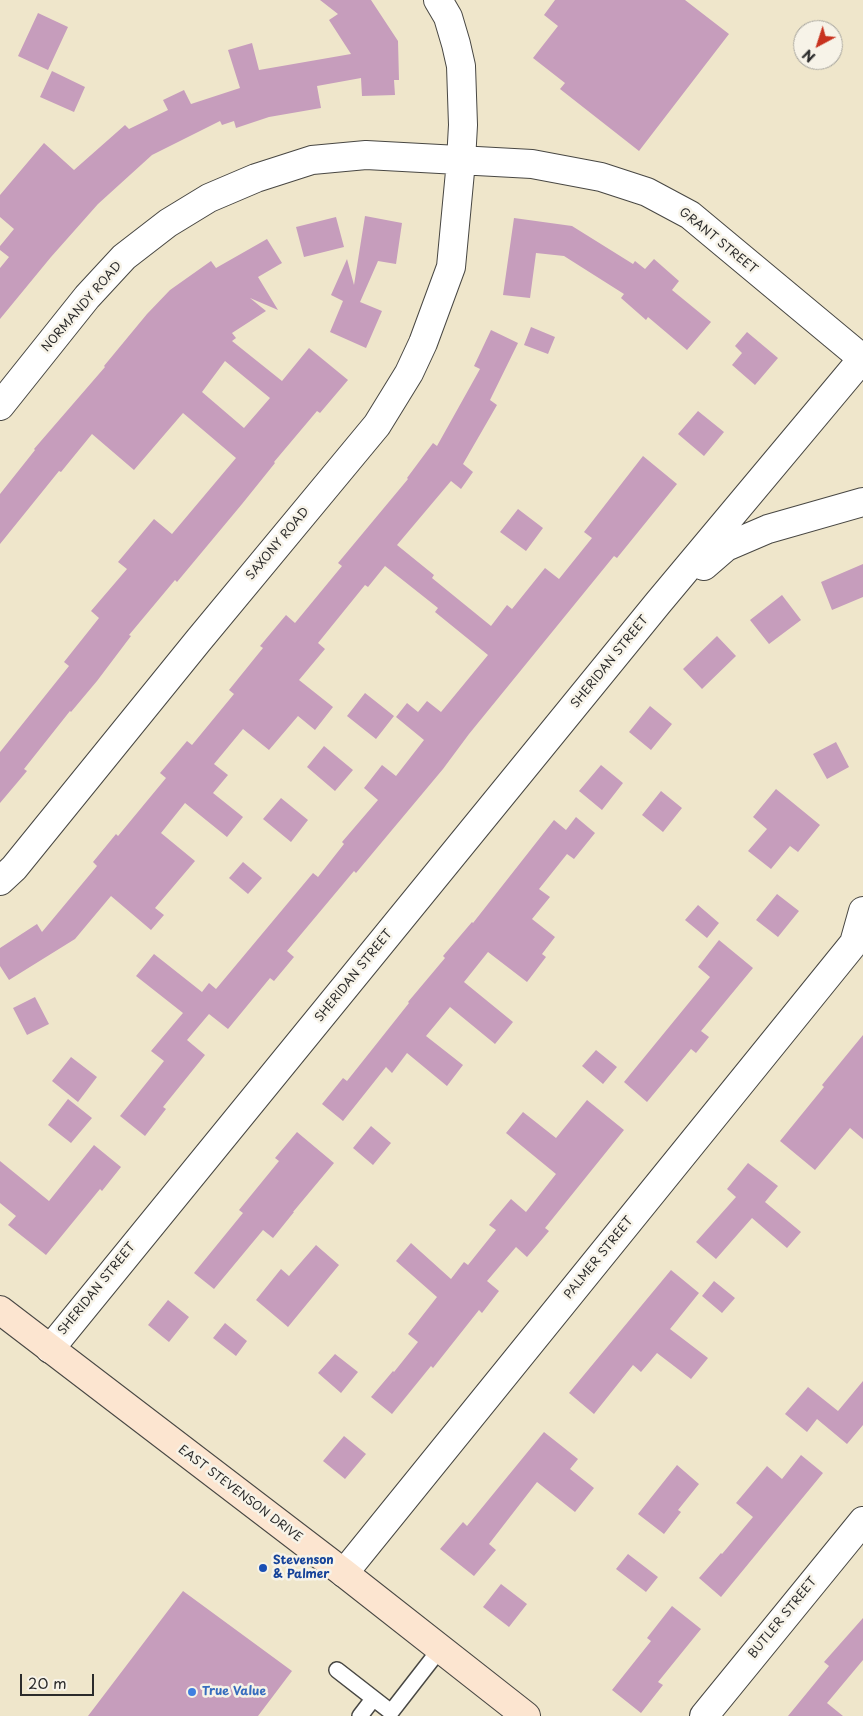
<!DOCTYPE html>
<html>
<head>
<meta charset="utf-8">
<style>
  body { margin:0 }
  #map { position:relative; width:863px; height:1716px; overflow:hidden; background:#efe6cb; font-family:"Playpen Sans",sans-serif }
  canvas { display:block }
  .north { position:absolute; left:793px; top:20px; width:50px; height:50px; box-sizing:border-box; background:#f7f3e8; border:1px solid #a5a39c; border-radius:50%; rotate:220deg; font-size:14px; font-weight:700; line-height:20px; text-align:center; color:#2b2b2b }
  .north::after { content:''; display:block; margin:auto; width:18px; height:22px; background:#c8321e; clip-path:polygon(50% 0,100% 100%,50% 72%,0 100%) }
  .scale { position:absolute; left:20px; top:1674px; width:74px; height:22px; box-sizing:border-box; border:2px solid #2b2b2b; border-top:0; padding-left:6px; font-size:15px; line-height:18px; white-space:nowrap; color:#2b2b2b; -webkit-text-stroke:4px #f7f3e8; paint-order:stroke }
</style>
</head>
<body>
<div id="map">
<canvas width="863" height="1716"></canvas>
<div class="north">N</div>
<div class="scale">20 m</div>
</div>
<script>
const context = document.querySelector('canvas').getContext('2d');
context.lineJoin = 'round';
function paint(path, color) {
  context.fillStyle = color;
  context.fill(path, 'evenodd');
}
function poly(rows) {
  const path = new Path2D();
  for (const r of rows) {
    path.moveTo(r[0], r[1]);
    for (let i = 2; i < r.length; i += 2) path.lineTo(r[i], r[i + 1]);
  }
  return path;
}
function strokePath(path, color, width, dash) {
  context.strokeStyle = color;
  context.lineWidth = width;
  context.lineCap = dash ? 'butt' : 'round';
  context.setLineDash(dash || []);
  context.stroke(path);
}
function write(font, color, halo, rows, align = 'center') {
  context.font = font + ' "Playpen Sans",sans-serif';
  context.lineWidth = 5;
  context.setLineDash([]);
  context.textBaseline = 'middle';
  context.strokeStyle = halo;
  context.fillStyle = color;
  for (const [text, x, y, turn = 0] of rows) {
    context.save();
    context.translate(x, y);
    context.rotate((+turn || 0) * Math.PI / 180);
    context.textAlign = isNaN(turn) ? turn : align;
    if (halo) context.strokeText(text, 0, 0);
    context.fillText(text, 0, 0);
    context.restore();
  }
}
paint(poly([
  [320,0,371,0,398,41,399,80,394,80,395,95,362,96,361,78,317,86,321,108,269,117,236,128,234,121,222,125,220,121,152,155,98,204,51,257,0,319,0,268,9,257,0,250,0,246,14,229,0,217,0,195,44,143,74,170,125,125,129,129,168,110,163,100,184,90,191,104,240,88,228,50,252,43,259,70,351,54,329,20,338,14],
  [555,0,685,0,729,34,639,151,560,89,565,83,533,58,558,26,544,15],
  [38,13,68,27,48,70,18,56],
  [52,71,85,87,74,112,40,97],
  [365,216,402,223,396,264,378,261,360,302,382,311,366,348,330,332,343,301,331,295,347,259,354,285],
  [336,217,344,247,304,257,296,227],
  [514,218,572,226,633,264,635,261,645,269,654,259,679,281,672,290,711,322,687,350,648,317,646,320,621,298,624,294,564,256,536,253,530,298,503,295],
  [267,239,282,263,258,277,278,310,250,298,266,311,232,333,236,338,232,341,282,381,309,348,348,380,320,413,317,411,274,462,275,463,242,504,177,582,175,580,129,635,131,636,97,681,71,712,70,711,24,769,27,771,0,803,0,752,69,666,64,662,99,618,91,611,127,569,118,562,154,519,172,534,236,458,183,413,134,470,92,434,61,472,59,471,0,544,0,494,35,450,34,449,105,367,104,366,147,314,170,290,211,261,216,268],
  [225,361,270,398,244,428,202,392],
  [531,327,555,337,548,354,524,345],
  [491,330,518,343,490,400,497,405,463,464,473,472,461,489,451,481,397,545,434,575,432,578,491,626,507,605,512,609,545,568,559,579,592,538,584,532,643,456,677,484,617,558,614,556,469,734,443,769,356,873,354,871,287,951,294,957,274,981,270,978,228,1029,209,1014,187,1040,205,1055,163,1107,166,1109,145,1136,120,1116,164,1061,151,1051,183,1013,136,976,154,954,202,992,209,983,216,989,313,873,318,877,344,844,342,842,378,800,364,788,382,765,396,776,424,740,396,717,407,703,418,712,427,701,441,712,488,655,435,612,438,608,385,566,368,587,365,585,318,643,325,649,299,680,333,707,315,730,298,716,269,750,243,729,214,764,228,775,213,793,243,817,227,837,185,803,161,833,195,861,155,908,164,915,151,930,111,896,75,939,9,980,0,966,0,948,37,924,42,932,97,866,93,862,116,834,118,836,166,778,160,773,187,741,192,745,234,694,229,690,263,648,260,646,286,615,295,623,342,566,338,563,408,479,407,478,433,443,437,446,480,369,474,366],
  [747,332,778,358,755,385,732,365,742,353,735,346],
  [698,411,724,432,704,456,678,434],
  [518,509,543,528,526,551,500,532],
  [863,564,863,597,832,610,821,582],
  [782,595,801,620,769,644,750,620],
  [717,636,736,656,702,689,683,669],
  [365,693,394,716,376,739,347,716],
  [650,706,672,724,651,750,629,732],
  [836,742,849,767,827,779,813,754],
  [324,746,353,770,335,791,307,767],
  [601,765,623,783,602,810,579,791],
  [776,789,820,825,798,852,790,846,771,869,748,851,767,829,753,817],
  [661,791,682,808,663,832,642,815],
  [281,798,308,820,291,842,263,819],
  [576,817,595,833,574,859,567,854,539,889,550,897,532,919,555,937,542,954,546,957,527,982,488,952,464,982,513,1022,495,1044,450,1007,426,1036,463,1065,447,1086,407,1053,392,1073,386,1067,343,1121,322,1104,343,1078,347,1081,409,1003,408,1002,445,958,443,956,472,922,473,923,554,820,566,830],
  [243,862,262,878,248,894,229,878],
  [777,894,799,911,778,937,756,920],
  [698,905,719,923,707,938,685,920],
  [719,940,753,968,701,1031,709,1037,696,1053,691,1049,647,1102,624,1082,710,977,698,967],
  [35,997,49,1024,27,1035,13,1008],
  [863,1035,863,1139,850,1128,815,1170,780,1141,824,1087,822,1085],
  [596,1050,617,1067,603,1084,582,1066],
  [71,1057,97,1077,78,1102,52,1081],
  [68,1099,92,1118,71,1143,48,1125],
  [587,1100,624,1130,545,1228,549,1231,527,1257,516,1247,487,1281,499,1291,482,1313,479,1310,433,1368,431,1366,392,1414,371,1397,393,1371,394,1372,418,1342,408,1334,437,1297,396,1261,411,1243,451,1279,464,1262,468,1265,496,1230,489,1225,511,1199,526,1212,556,1174,506,1133,523,1112,556,1138],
  [371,1126,391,1143,373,1165,353,1148],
  [297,1132,334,1163,293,1212,294,1212,273,1238,263,1230,214,1289,194,1273,243,1213,239,1210,279,1161,275,1158],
  [94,1145,121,1167,102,1191,100,1189,46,1255,8,1225,16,1216,0,1203,0,1161,49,1201],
  [748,1163,778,1186,765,1202,801,1232,787,1248,752,1218,716,1259,696,1242,736,1197,727,1189],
  [316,1245,339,1265,288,1327,256,1300,281,1269,289,1276],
  [671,1270,699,1293,670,1329,708,1358,691,1379,657,1353,641,1372,633,1365,594,1414,569,1393],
  [714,1281,735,1298,722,1313,702,1296],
  [168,1300,189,1317,169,1342,148,1325],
  [225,1323,247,1341,236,1356,213,1338],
  [335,1354,358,1372,341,1393,318,1373],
  [863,1381,863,1425,847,1444,817,1419,807,1432,785,1414,808,1387,838,1411],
  [544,1432,578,1459,570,1469,594,1488,575,1512,537,1482,489,1544,496,1550,474,1576,440,1549,463,1522,467,1526],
  [344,1436,366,1454,345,1479,323,1461],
  [801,1455,823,1473,721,1597,699,1578,721,1553,722,1554,753,1517,736,1503,767,1466,782,1479],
  [677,1465,699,1484,678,1510,681,1512,664,1534,638,1514],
  [628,1554,658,1577,646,1592,616,1569],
  [501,1584,527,1604,509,1627,483,1607],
  [183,1591,292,1671,258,1716,88,1716],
  [672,1606,701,1629,658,1682,663,1685,641,1713,612,1690,651,1641,647,1638],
  [863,1618,863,1660,827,1703,843,1716,788,1716,829,1666,824,1662]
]), '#c69dbc');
const service = poly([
  [337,1670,391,1712,440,1649],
  [360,1716,373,1699]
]);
const minor = poly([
  [0,406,87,297,124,257,168,223,209,198,256,178,312,160,366,155,532,164,601,177,647,192,690,215,863,359],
  [704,566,726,547,768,529,863,502],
  [0,881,14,868,198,641,377,425,409,373,423,343,451,267,461,161,463,125,461,66,456,44,448,17,438,0],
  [854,943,863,911],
  [50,1349,658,603,863,358],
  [344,1573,854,943,863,937],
  [704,1716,863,1521]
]);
const secondary = poly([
  [0,1310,344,1573,526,1716]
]);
strokePath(service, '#484743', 18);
strokePath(minor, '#484743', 30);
strokePath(secondary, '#484743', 30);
strokePath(service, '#fff', 15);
strokePath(minor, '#fff', 28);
strokePath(secondary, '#fce5d0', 28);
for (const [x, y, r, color] of [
  [263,1568,5,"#1a4fb4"],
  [192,1692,5,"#3f7fe0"]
]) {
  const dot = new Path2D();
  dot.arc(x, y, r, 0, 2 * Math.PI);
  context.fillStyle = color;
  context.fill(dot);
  strokePath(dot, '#f7f3e8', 2);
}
write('12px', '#2b2b2b', '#f7f3e8', [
  ["GRANT STREET",718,241,39],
  ["NORMANDY ROAD",82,307,-49],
  ["SAXONY ROAD",278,544,-50],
  ["SHERIDAN STREET",610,662,-51],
  ["SHERIDAN STREET",354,976,-51],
  ["PALMER STREET",599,1258,-51],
  ["SHERIDAN STREET",97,1289,-51],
  ["EAST STEVENSON DRIVE",240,1494,37],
  ["BUTLER STREET",783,1618,-51]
]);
write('bold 12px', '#164399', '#f7f3e8', [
  ["Stevenson",273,1561],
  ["& Palmer",273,1575]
], 'left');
write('bold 12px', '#366cbe', '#f7f3e8', [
  ["True Value",202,1692]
], 'left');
</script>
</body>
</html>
